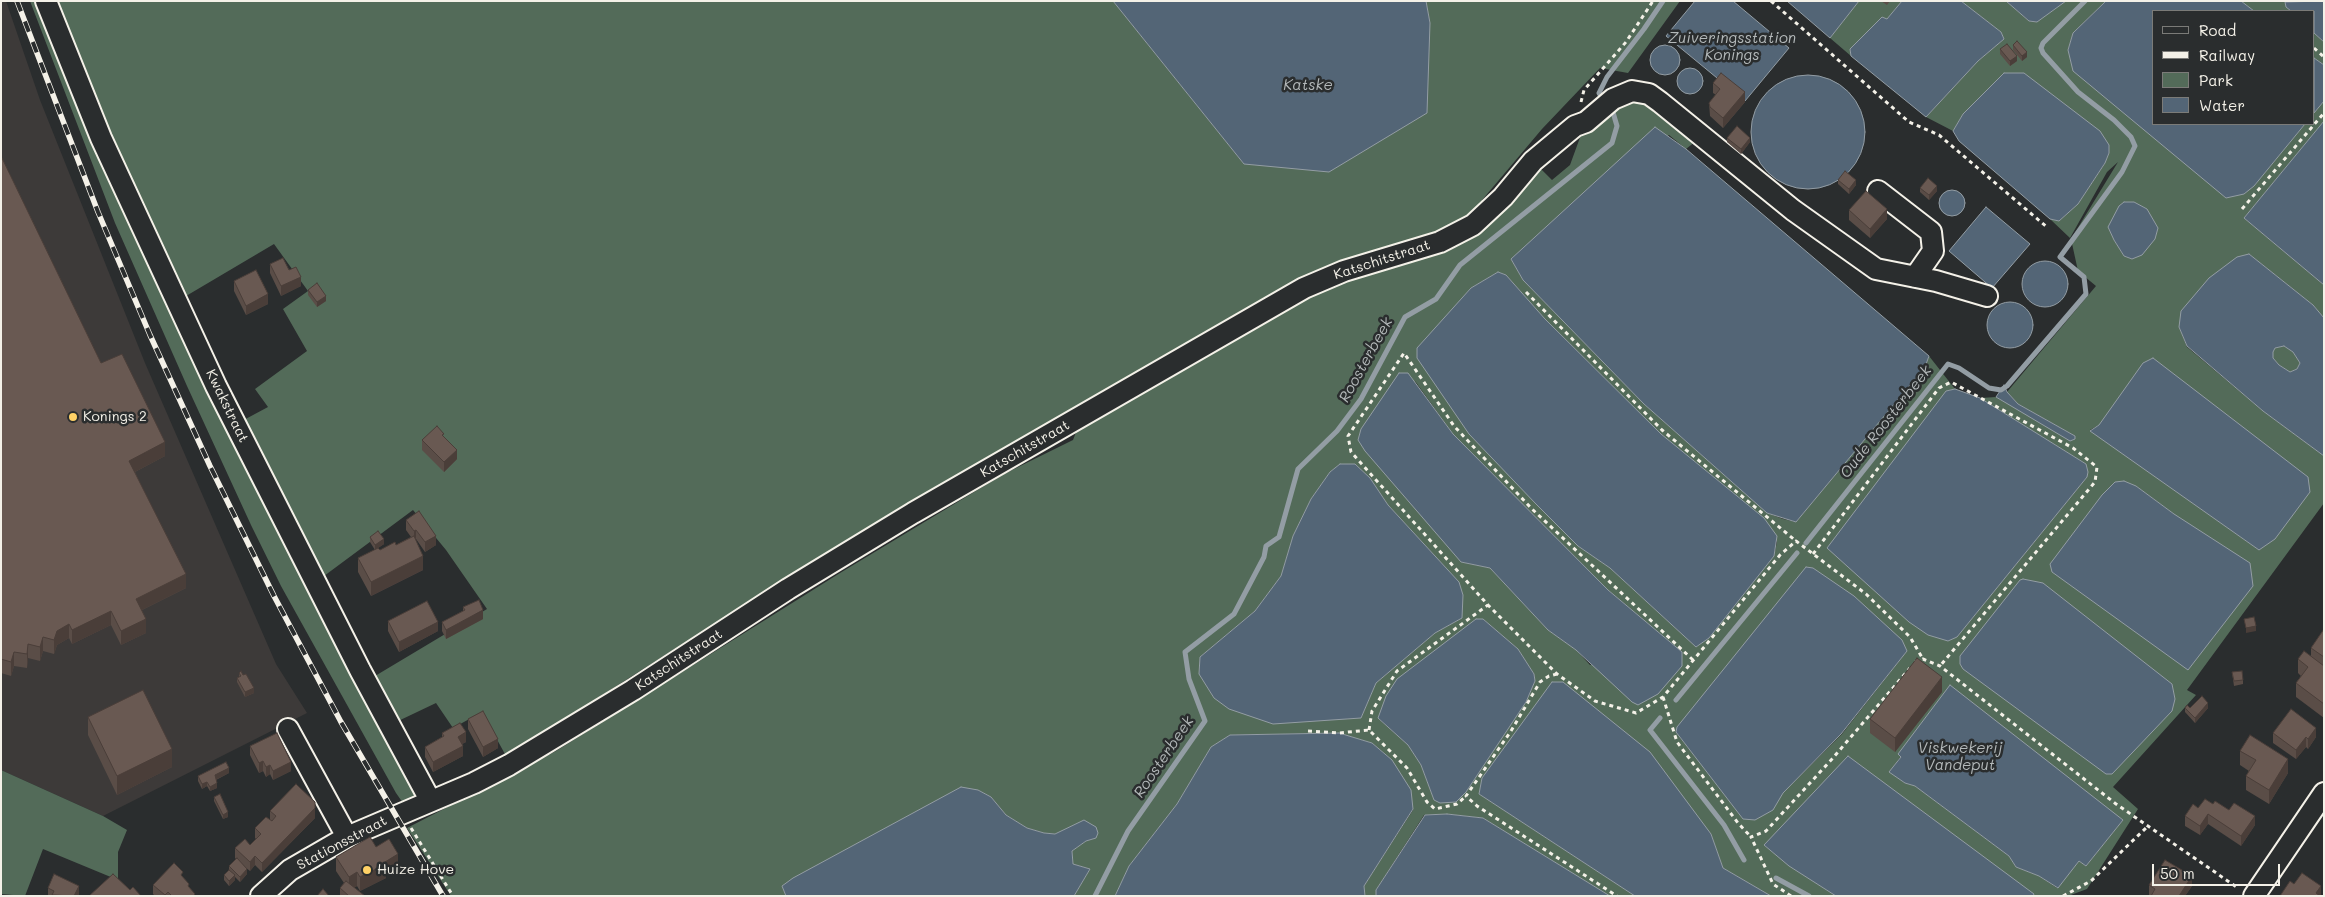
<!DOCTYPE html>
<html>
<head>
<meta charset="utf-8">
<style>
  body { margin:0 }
  #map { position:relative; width:2325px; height:897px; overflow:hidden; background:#2a2d2e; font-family:Mali,sans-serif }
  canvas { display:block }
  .frame { position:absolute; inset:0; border:2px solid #f4f1e8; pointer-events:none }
  .legend { position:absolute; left:2152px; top:10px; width:162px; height:115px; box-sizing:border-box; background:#2a2d2e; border:1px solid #7b7b78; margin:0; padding:6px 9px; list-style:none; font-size:15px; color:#f4f1e8 }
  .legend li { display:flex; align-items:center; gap:10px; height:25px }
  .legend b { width:25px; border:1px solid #7b7b78 }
  .scale { position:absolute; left:2152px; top:864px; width:128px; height:22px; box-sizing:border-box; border:2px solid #f4f1e8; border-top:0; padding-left:6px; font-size:15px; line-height:18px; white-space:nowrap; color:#f4f1e8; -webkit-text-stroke:4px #2a2d2e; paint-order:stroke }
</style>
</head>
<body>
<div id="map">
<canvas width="2325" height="897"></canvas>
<div class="frame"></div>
<ul class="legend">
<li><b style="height:6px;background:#2a2d2e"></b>Road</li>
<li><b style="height:6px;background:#f4f1e8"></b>Railway</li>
<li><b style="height:14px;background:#536b59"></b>Park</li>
<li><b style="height:14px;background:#536576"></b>Water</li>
</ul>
<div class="scale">50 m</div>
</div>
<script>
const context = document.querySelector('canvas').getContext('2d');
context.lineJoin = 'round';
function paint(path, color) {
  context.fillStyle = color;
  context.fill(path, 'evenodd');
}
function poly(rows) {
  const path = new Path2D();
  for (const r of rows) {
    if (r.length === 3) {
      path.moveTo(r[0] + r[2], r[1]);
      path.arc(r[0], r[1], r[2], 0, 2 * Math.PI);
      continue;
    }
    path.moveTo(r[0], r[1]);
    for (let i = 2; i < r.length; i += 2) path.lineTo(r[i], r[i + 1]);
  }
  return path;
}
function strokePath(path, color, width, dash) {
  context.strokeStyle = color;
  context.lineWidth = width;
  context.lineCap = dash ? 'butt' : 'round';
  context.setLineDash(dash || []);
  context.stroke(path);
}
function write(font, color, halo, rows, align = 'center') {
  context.font = font + ' Mali,sans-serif';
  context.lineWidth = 5;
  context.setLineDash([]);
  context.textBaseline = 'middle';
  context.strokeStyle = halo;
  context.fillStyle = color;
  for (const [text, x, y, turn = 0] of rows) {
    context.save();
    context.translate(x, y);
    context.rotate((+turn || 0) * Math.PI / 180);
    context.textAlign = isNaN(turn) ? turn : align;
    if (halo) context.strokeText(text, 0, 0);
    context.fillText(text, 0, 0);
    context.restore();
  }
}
paint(poly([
  [1,1,6,1,40,100,145,363,276,664,307,713,103,816,1,770]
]), '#3d3a39');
paint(poly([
  [30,1,40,1,414,789,415,798,403,803,396,793,281,586,251,525,187,386,115,223],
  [52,1,1113,1,1244,164,1430,23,1426,1,1680,1,1628,73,1600,68,1542,129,1482,200,1501,214,1540,168,1552,180,1570,165,1582,132,1620,103,1633,98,1655,105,1696,141,1686,149,1669,135,1511,259,1523,280,1644,404,1767,513,1783,519,1796,522,1925,367,1929,356,1955,389,1946,391,1948,640,1957,637,2087,477,2086,464,1980,398,1996,397,2075,436,2018,404,2007,392,2096,286,2078,271,2071,239,2118,162,2107,172,2070,238,2050,219,2059,221,2078,204,2104,165,2109,153,1963,114,1953,131,1926,117,1978,61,2004,39,2001,32,1961,1,2006,1,2029,21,2036,22,2066,1,2106,1,2073,33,2068,50,2226,198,2254,186,2305,124,2314,124,2314,113,2324,101,2324,121,2244,218,2324,285,2324,318,2313,305,2249,254,2179,327,2187,347,2263,411,2324,456,2324,503,2187,690,2196,695,2113,787,2138,809,2087,889,2068,896,2033,896,2025,889,1764,845,1790,866,1836,896,1771,896,1723,868,1711,834,1553,682,1482,778,1479,794,1635,896,1610,896,1483,818,1447,814,1424,815,1376,890,1376,896,1365,896,1364,886,1413,810,1392,760,1372,743,1338,733,1230,735,1211,747,1177,804,1129,866,1115,896,1074,896,1090,869,1073,864,1072,851,1086,841,1096,838,1067,829,1055,834,1044,833,1027,828,1006,815,991,797,978,790,782,886,786,896,451,896,407,828,556,751,840,573,1004,474,1073,440,1089,399,982,461,752,600,506,756,482,712,453,728,436,703,394,723,370,679,487,609,446,550,413,510,320,579,240,422,268,407,255,389,307,351,283,309,308,291,274,244,181,299],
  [2124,202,2133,202,2147,209,2132,259,2124,256,2114,240],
  [1498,272,1506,275,1545,319,1661,434,1764,518,1777,542,1774,556,1709,638,1696,647,1610,568,1578,546,1469,434,1446,317,1471,288],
  [1415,381,1453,434,1608,590,1682,652,1590,665,1576,650,1548,630,1490,568,1461,562],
  [2099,425,2259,550,2090,430],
  [1340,464,1355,464,1370,478,1388,505,1459,582,1462,618,1435,633,1376,683,1361,718,1331,719,1214,698,1199,673,1200,657,1255,611,1281,576,1293,536,1311,499,1330,472],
  [2136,486,2174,514,2052,573],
  [1787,591,1907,651,1842,734,1783,793,1743,819,1676,732],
  [1476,619,1483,619,1518,649,1534,674,1535,681,1526,702,1466,792,1456,802,1434,800,1421,765,1408,745,1380,720,1459,633],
  [1901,756,2123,820,2086,866,2079,861,2057,888,2039,876,2016,867,2009,856,1915,786,1905,783,1890,772],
  [1859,1,1902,1,1887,19,1882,17,1850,49,1851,56,1830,38],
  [2241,1,2286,1,2286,7,2291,11,2254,11],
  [2314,33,2324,42,2324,65,2314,58],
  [2284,346,2293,352,2300,363,2297,369,2290,372,2279,365,2273,358,2272,352,2275,348],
  [1,770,103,816,127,830,118,852,118,880,43,849,25,896,1,894]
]), '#536b59');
const water = poly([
  [1113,1,1426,1,1430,23,1427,113,1329,172,1244,164,1113,1],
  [1695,1,1733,1,1789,48,1745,101,1666,36,1695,1],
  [1787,1,1859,1,1830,38,1787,1],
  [1902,1,1961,1,2001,32,2004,39,1978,61,1926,117,1851,56,1850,49,1882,17,1887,19,1902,1],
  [2006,1,2066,1,2037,22,2029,21,2006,1],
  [2106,1,2241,1,2254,11,2154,11,2154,124,2305,124,2254,186,2244,194,2226,198,2073,71,2068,50,2073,33,2106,1],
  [2324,1,2324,42,2314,33,2314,11,2291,11,2286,7,2285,2,2324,1],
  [1665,60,15],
  [2314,58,2324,65,2324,101,2314,113,2314,58],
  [1690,81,13],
  [2004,73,2024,73,2100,131,2109,145,2109,153,2105,163,2078,204,2059,221,2050,219,1959,141,1953,131,1963,114,2004,73],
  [1808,132,57],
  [2324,121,2324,285,2244,218,2324,121],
  [1655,127,1686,149,1929,356,1925,367,1796,522,1767,513,1644,404,1523,280,1511,259,1655,127],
  [1952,203,13],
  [2124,202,2134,202,2147,209,2158,228,2155,239,2142,255,2132,259,2124,256,2114,240,2108,227,2119,206,2124,202],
  [1986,207,2030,244,1992,288,1949,251,1986,207],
  [2249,254,2313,305,2324,318,2324,456,2263,411,2187,346,2179,327,2181,311,2209,278,2237,257,2249,254],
  [2284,346,2293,352,2300,363,2297,369,2290,372,2279,365,2273,358,2273,352,2275,348,2284,346],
  [2045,284,23],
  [1498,272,1506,275,1545,319,1661,434,1764,518,1777,536,1774,556,1709,638,1696,647,1610,568,1578,546,1536,504,1469,434,1417,358,1417,348,1471,288,1498,272],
  [2010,325,23],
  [2153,358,2308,477,2310,492,2275,539,2259,550,2090,431,2099,425,2143,363,2153,358],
  [1399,373,1408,373,1453,434,1608,590,1682,652,1682,666,1658,694,1638,705,1632,702,1576,650,1548,630,1490,568,1461,562,1365,451,1358,440,1361,429,1399,373],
  [2004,385,2007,392,2018,404,2075,436,2075,439,2070,441,1996,397,2004,385],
  [1955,389,1980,398,2086,464,2088,472,2087,477,1957,637,1948,641,1928,635,1909,622,1827,548,1946,391,1955,389],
  [1340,464,1355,464,1370,478,1388,505,1459,582,1463,595,1462,618,1435,633,1376,683,1361,718,1273,724,1229,709,1214,698,1199,674,1200,657,1255,611,1281,576,1293,536,1311,499,1330,472,1340,464],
  [2124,481,2136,486,2174,514,2250,563,2253,586,2188,670,2052,572,2050,564,2102,495,2115,482,2124,481],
  [1806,567,1813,568,1854,596,1902,640,1907,651,1841,734,1783,793,1773,810,1755,820,1743,819,1676,732,1677,727,1806,567],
  [2023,579,2043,583,2172,684,2175,699,2172,711,2112,774,2106,774,1963,669,1960,664,1960,656,2020,580,2023,579],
  [1476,619,1483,619,1518,649,1534,674,1535,681,1526,702,1466,792,1456,802,1440,803,1434,800,1421,765,1408,745,1378,718,1386,696,1397,679,1476,619],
  [1552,682,1563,682,1650,752,1711,834,1723,868,1771,896,1635,896,1479,794,1482,778,1552,682],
  [1950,685,2123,820,2086,866,2079,861,2058,888,2039,876,2016,867,2009,856,1915,786,1905,783,1889,772,1901,757,1898,754,1950,685],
  [1339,733,1372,743,1392,760,1411,790,1413,809,1364,886,1365,896,1115,896,1129,866,1177,804,1211,747,1230,735,1339,733],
  [1848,756,2034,894,2033,896,1836,896,1789,866,1764,845,1848,756],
  [961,787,978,790,991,797,1006,815,1027,828,1044,833,1055,834,1084,820,1096,827,1098,833,1096,838,1086,841,1072,851,1073,864,1090,869,1074,896,786,896,782,886,793,878,961,787],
  [1447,814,1483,818,1610,896,1376,896,1376,890,1425,815,1447,814]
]);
paint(water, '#536576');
strokePath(water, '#939da4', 1);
strokePath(poly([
  [1601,96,1599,93,1607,77,1644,29,1663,1],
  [1806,543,1948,364,1959,368,1989,388,2001,390,2007,386,2086,294,2084,277,2060,257,2122,172,2135,146,2131,137,2114,120,2078,92,2043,53,2041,48,2043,43,2085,1],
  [1676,700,1797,553],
  [1660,718,1650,730,1724,825,1744,860],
  [1776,878,1809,896],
  [1095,896,1128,831,1205,721,1189,679,1185,652,1234,614,1264,557,1266,546,1279,537,1298,469,1337,431,1361,399,1405,317,1436,299,1460,265,1612,143,1617,126,1612,109]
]), '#939da4', 5);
const minor = poly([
  [46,1,101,138,216,386,360,670,430,800],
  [1878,191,1931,232,1933,251,1915,277],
  [288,729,347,837],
  [261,896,290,870,347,837,474,783,509,765,633,690,788,589,913,513,1304,288,1344,271,1440,242,1473,225,1503,197,1533,161,1575,126,1586,122,1613,99,1632,91,1649,94,1660,102,1793,210,1876,269,1936,281,1987,296],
  [2254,896,2324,793]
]);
strokePath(minor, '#f4f1e8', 24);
strokePath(poly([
  [1771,1,1909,122,1939,135,2048,228],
  [2314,48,2324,57],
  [1581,102,1584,90,1626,42,1653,1],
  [2242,209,2324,113],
  [1526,292,1662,430,1796,541],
  [1813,554,1939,388,1951,382,2073,448,2097,467,2095,482,1940,666],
  [1693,660,1532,509,1454,426,1404,353,1348,436,1351,452,1488,605,1557,674,1595,701,1636,713,1663,697,1780,555,1796,541,1866,594,1910,637,1923,659],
  [1915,662,1923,659,1940,666,2116,804,2238,888],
  [1557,674,1549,676,1540,682,1511,731,1466,796,1477,806,1617,896],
  [1663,697,1677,742,1738,823,1751,837],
  [1369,730,1372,711,1397,671,1488,605],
  [1308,731,1339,733,1369,730,1407,768,1427,802,1435,809,1457,804,1466,796],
  [411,828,453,896],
  [1791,896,1773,884,1751,837,1766,831,1832,759,1910,668],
  [2063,896,2091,881,2148,826]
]), '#f4f1e8', 3, [4, 4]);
strokePath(minor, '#2a2d2e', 20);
const rail = poly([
  [17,1,98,212,150,335,210,466,274,596,341,722,443,896]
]);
strokePath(rail, '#f4f1e8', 5.5);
strokePath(rail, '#2a2d2e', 4, [11]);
paint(poly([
  [1881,1,1890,1,1887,5],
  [2013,45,2027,57,2022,61,2013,50],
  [2000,49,2017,61,2010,66,2000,54],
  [1713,83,1745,102,1723,128,1710,116,1709,103,1716,95,1713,93],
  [1727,138,1750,142,1741,154,1727,142],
  [1,156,101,363,165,456,135,472,186,588,142,610,146,633,121,645,111,625,72,644,69,638,57,645,54,654,43,651,40,661,28,658,27,668,14,666,11,676,1,673],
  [1838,180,1856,185,1849,194,1838,184],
  [1920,188,1937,191,1929,200,1920,192],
  [1849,210,1887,219,1870,238,1849,220],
  [270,264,289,270,301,286,281,296,270,273],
  [234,281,268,304,246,315,234,291],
  [308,290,326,301,317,307,308,295],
  [444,437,457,459,444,472,422,450,422,440],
  [406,520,436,545,425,552,416,539,416,540,423,570,371,596,358,572,358,558,375,550,370,542,370,537,384,544,378,548,380,550,396,545,411,537,406,530],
  [463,607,483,619,446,639,442,631,442,622,463,611],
  [388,621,438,631,399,652,388,631],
  [2324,629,2324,718,2296,697,2296,683,2301,676,2298,673,2298,659,2311,656,2311,648],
  [2232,672,2243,680,2243,684,2234,686],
  [239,673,254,693,245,697,237,682,237,678,239,677],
  [1942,692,1895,752,1870,733,1870,719],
  [2185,708,2208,708,2195,723,2185,712],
  [88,717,172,767,117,795,88,735],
  [468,719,498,748,483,757,468,729],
  [442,733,466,742,462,744,463,756,433,772,425,757,425,747,442,737],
  [2273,733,2316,737,2308,749,2306,747,2296,759,2273,743],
  [250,746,291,771,273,780,270,774,266,777,263,771,259,773,250,755],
  [2240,751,2288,773,2269,804,2246,790,2246,776,2249,771,2240,765],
  [229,773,216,780,217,788,210,791,207,786,202,789,198,781,198,776],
  [214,797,228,817,223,819,214,801],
  [315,802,315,818,262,872,255,865,250,871,246,868,247,874,240,882,235,877,235,880,229,886,224,880,224,875,229,870,229,866,236,859,235,858,235,848,250,845,256,839,255,838,255,828,270,820,270,811],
  [2213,804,2255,825,2241,846,2208,824,2200,835,2185,826,2185,816,2198,808],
  [376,847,398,868,386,875,386,878,360,891,357,886,354,888,365,896,340,896,340,888,344,883,336,871,336,857],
  [183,878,195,896,155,896,153,894,153,885],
  [2149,885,2192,886,2185,896,2151,896,2149,895],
  [48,888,79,895,79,896,48,896]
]), '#5a4d47');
paint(poly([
  [2027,52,2027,57,2022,61,2022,56],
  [2017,56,2017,61,2010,66,2010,61],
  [1745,92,1745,102,1723,128,1723,118],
  [1750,138,1750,142,1741,154,1741,149],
  [1856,180,1856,185,1849,194,1849,189],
  [1937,186,1937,191,1929,200,1929,195],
  [1887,209,1887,219,1870,238,1870,229],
  [301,277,301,286,281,296,281,286],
  [268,294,268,304,246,315,246,306],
  [326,296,326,301,317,307,317,302],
  [165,442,165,456,129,475,129,461],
  [457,450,457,459,444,472,444,462],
  [416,530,416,539,414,541,414,531],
  [436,536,436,545,425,552,425,542],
  [384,539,384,544,375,550,375,545],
  [423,556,423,570,371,596,371,582],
  [186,574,186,588,136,613,136,599],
  [483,610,483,619,446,639,446,630],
  [111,611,111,625,72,644,72,630],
  [146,619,146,633,121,645,121,631],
  [438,622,438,631,399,652,399,642],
  [69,624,69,638,57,645,54,654,54,640,57,631],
  [2256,626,2256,631,2246,633,2246,628],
  [43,637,43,651,40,661,40,647],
  [28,644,28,658,27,668,27,654],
  [14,652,14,666,11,676,11,662],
  [1942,677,1942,692,1895,752,1895,738],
  [254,688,254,693,245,697,245,692],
  [2208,703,2208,708,2195,723,2195,718],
  [2316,728,2316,737,2308,749,2308,739],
  [466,732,466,742,458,746,458,737],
  [2306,737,2306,747,2296,759,2296,750],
  [498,739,498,748,483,757,483,747],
  [463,746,463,756,433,772,433,762],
  [172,749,172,767,117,795,117,776],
  [2288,759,2288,773,2269,804,2269,790],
  [263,761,263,771,259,773,259,763],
  [291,762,291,771,273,780,273,771],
  [270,765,270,774,266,777,266,767],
  [229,768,229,773,215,780,215,775],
  [207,782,207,786,202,789,202,784],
  [217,783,217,788,210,791,210,787],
  [315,808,315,818,262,872,262,863],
  [228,812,228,817,223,819,223,815],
  [2208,814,2208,824,2200,835,2200,826],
  [2255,816,2255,825,2241,846,2241,836],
  [398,854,398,868,386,875,386,878,360,891,360,877],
  [255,856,255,865,250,871,250,862],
  [247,869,247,874,240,882,240,877],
  [357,872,357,886,349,891,349,877],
  [235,875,235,880,229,886,229,881],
  [2192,876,2192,886,2185,896,2179,896],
  [79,886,79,896,74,896],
  [2321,886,2321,896,2316,896,2316,893]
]), '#4a3e39');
const building = poly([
  [2017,41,2027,52,2022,56,2013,45,2017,41],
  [2007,44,2017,56,2010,61,2000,49,2007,44],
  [1721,73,1745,92,1723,118,1710,107,1709,103,1720,89,1713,83,1721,73],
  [1737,126,1750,138,1741,149,1727,138,1737,126],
  [1,156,101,363,122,354,165,442,129,461,186,574,136,599,146,619,121,631,111,611,72,630,69,624,57,631,54,640,43,637,40,647,28,644,27,654,14,652,11,662,1,659,1,156],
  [1845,171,1856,180,1849,189,1838,180,1845,171],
  [1928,178,1937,186,1929,195,1920,188,1928,178],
  [1866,191,1887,209,1870,229,1849,210,1866,191],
  [283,258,289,270,296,267,301,277,281,286,270,264,283,258],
  [256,270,268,294,246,306,234,281,256,270],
  [317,283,326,296,317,302,308,290,317,283],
  [437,426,444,434,442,435,457,450,444,462,422,440,437,426],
  [419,511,436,536,425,542,416,530,414,531,406,520,419,511],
  [378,531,384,539,375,545,370,537,378,531],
  [414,536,423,556,371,582,358,558,378,548,380,550,395,542,396,545,414,536],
  [479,600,483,610,446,630,442,622,465,610,463,607,479,600],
  [427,601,438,622,399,642,388,621,427,601],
  [2254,617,2256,626,2246,628,2244,619,2254,617],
  [2324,629,2324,657,2311,648,2324,629],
  [2304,651,2324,666,2324,704,2296,683,2308,667,2298,659,2304,651],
  [1917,658,1942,677,1895,738,1870,719,1917,658],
  [241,671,243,675,246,674,254,688,245,692,237,678,241,676,239,673,241,671],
  [2242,671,2243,680,2234,681,2232,672,2242,671],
  [143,690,172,749,117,776,88,717,143,690],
  [2202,696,2208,703,2195,718,2185,708,2187,705,2190,708,2202,696],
  [2291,709,2316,728,2308,739,2306,737,2296,750,2273,733,2291,709],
  [483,711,498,739,483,747,468,719,483,711],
  [460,723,466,732,458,737,463,746,433,762,425,747,444,736,442,733,460,723],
  [277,733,291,762,273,771,270,765,266,767,263,761,259,763,250,746,277,733],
  [2250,735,2288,759,2269,790,2246,776,2256,760,2240,751,2250,735],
  [226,762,229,768,215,775,217,783,210,787,207,782,202,784,198,776,226,762],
  [296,784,315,802,315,808,262,863,255,856,250,862,235,848,245,839,250,845,261,834,255,828,266,817,272,821,276,816,270,811,296,784],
  [220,794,228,812,223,815,214,797,220,794],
  [2205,799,2213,804,2215,801,2229,810,2234,803,2255,816,2241,836,2208,814,2200,826,2185,816,2193,804,2198,808,2205,799],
  [370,837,376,847,389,839,398,854,385,862,386,864,360,877,357,872,349,877,336,857,370,837],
  [237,858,247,869,240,877,229,866,237,858],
  [2165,860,2192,876,2179,896,2151,896,2155,889,2149,885,2165,860],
  [174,863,183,872,181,875,189,884,188,886,195,894,193,896,172,896,168,892,165,895,153,885,174,863],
  [229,870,235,875,229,881,224,875,229,870],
  [2302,873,2321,886,2316,893,2320,896,2280,896,2290,881,2294,884,2302,873],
  [54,874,79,886,74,896,52,895,54,891,48,888,54,874],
  [113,874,130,890,133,887,141,896,89,896,113,874],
  [346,881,365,896,349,896,340,888,346,881],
  [323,889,329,896,317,896,323,889]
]);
paint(building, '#695952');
strokePath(building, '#4a3e39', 1);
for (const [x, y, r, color] of [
  [73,417,5,"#ffd166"],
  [367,870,5,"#ffd166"]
]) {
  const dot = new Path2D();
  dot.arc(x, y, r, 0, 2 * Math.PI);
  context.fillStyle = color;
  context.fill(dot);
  strokePath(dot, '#2a2d2e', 2);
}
write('14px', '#f4f1e8', '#2a2d2e', [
  ["Katschitstraat",1382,260,-18],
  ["Kwakstraat",227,406,64],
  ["Katschitstraat",1025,449,-30],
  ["Katschitstraat",679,660,-33],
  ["Stationsstraat",342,843,-28]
]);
write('14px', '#f4f1e8', '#2a2d2e', [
  ["Konings 2",83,417],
  ["Huize Hove",377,870]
], 'left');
write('italic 15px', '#b4b9ba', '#2a2d2e', [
  ["Zuiveringsstation",1732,38],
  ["Konings",1732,55],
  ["Katske",1308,85],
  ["Roosterbeek",1366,360,-61],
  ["Oude Roosterbeek",1886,422,-52],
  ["Viskwekerij",1960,748],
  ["Vandeput",1960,765],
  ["Roosterbeek",1164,757,-56]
]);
</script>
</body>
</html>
